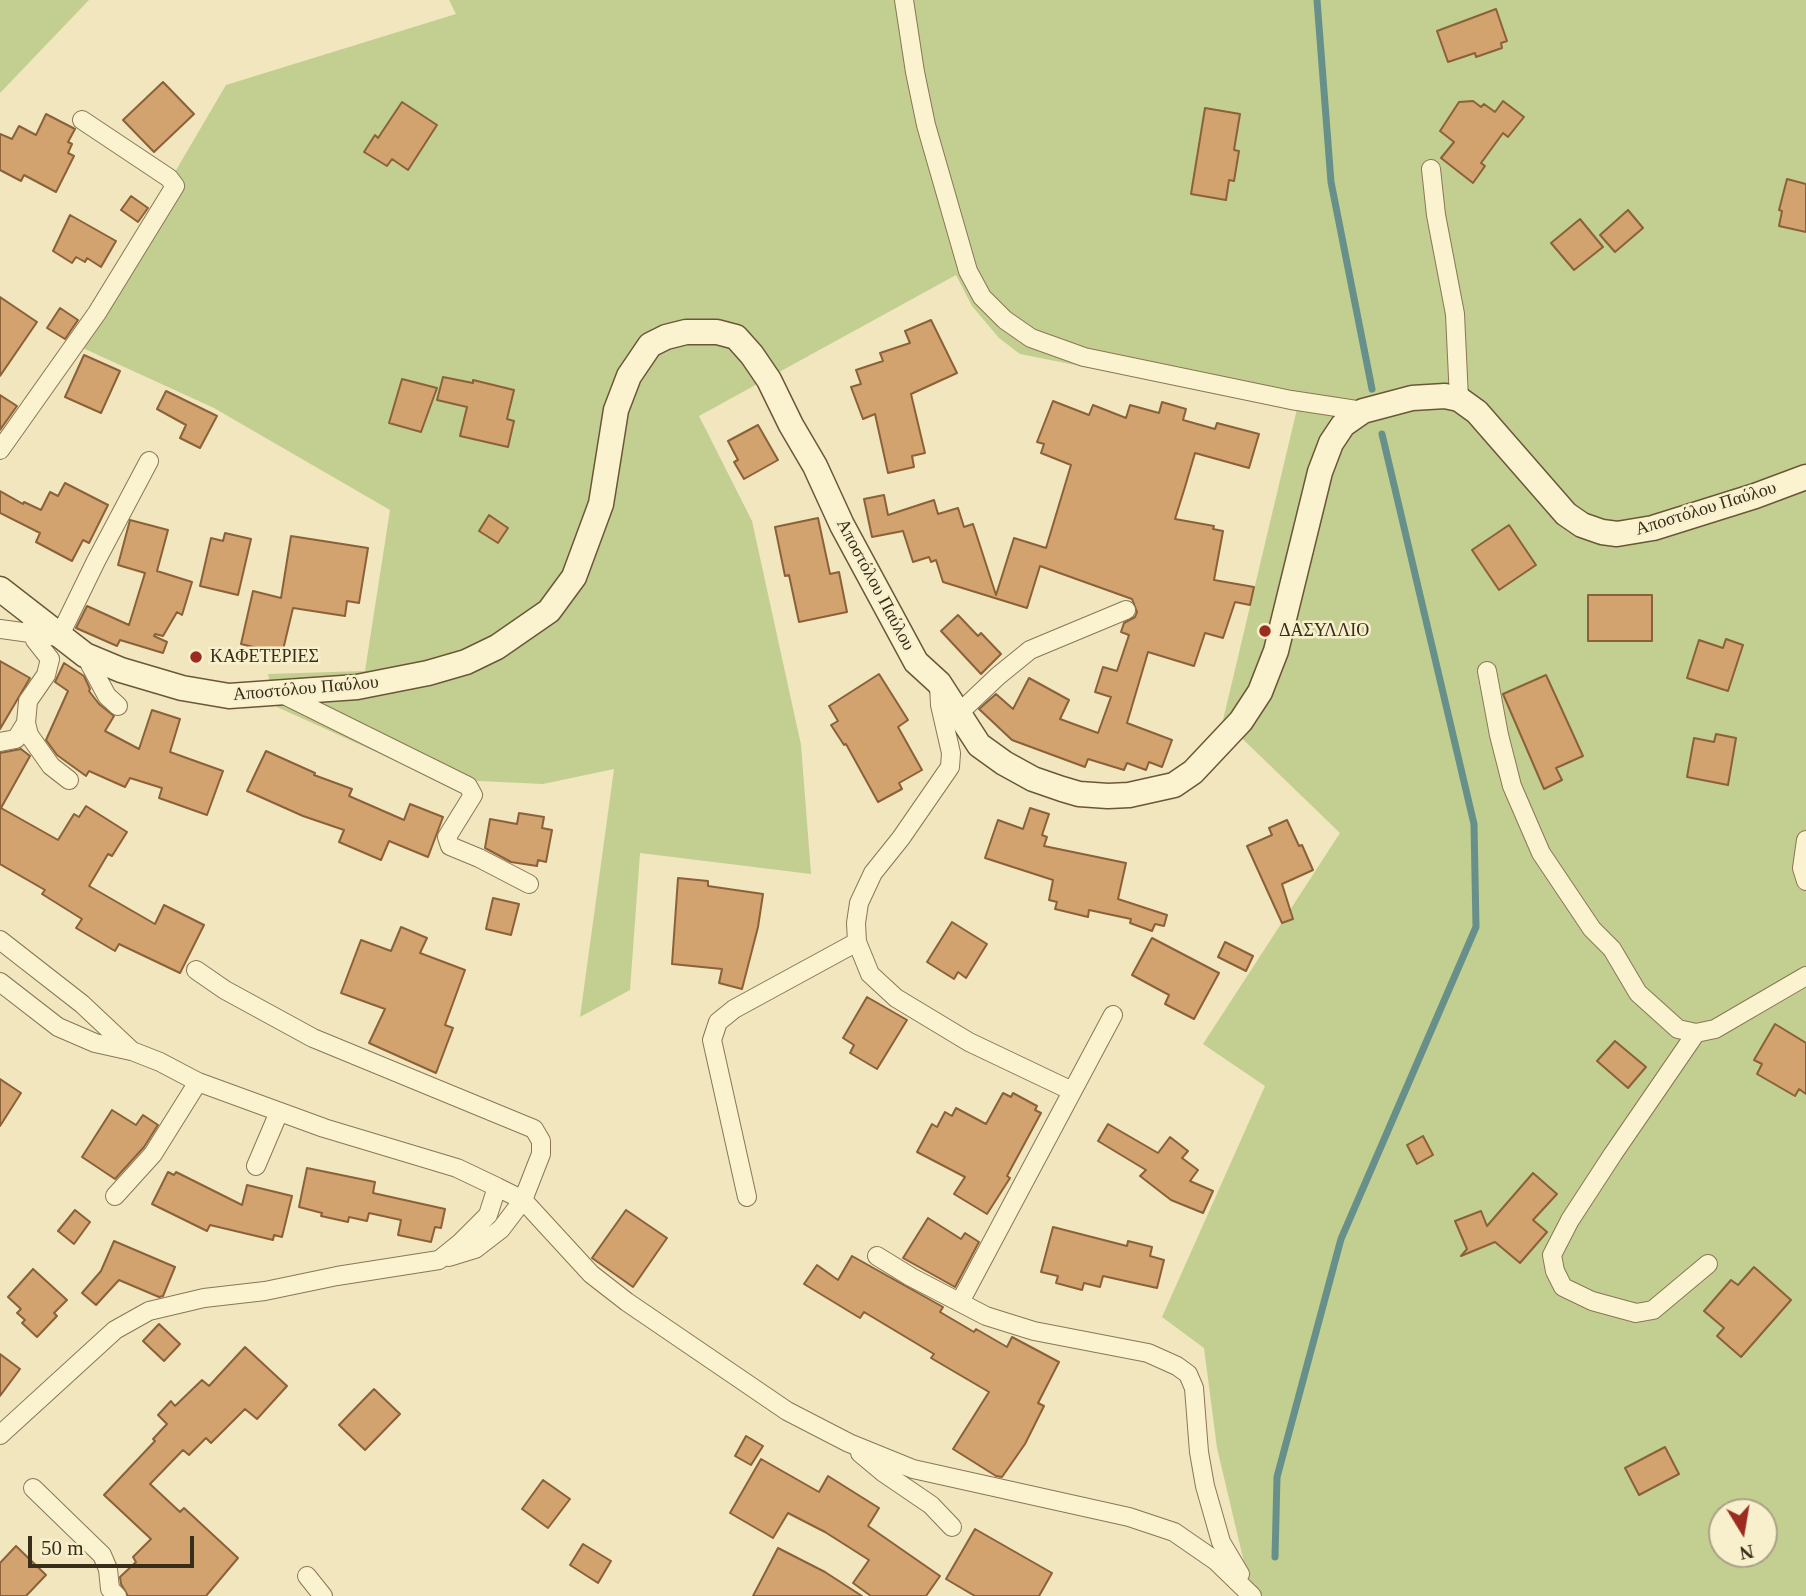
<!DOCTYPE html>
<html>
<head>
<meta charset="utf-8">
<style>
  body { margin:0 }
  #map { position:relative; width:1806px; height:1596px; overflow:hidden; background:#f1e6bd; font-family:"Times New Roman",serif }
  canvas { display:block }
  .north { position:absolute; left:1708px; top:1498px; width:70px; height:70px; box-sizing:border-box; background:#f8f0cd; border:2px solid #aba286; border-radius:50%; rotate:169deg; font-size:19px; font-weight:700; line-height:28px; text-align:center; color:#382c1b }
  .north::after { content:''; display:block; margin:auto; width:24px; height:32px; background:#9d2c20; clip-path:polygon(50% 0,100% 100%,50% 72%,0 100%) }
  .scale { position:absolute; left:28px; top:1536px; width:166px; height:32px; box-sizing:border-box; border:4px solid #382c1b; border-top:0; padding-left:9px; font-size:21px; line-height:24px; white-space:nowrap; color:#382c1b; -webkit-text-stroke:5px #f8f0cd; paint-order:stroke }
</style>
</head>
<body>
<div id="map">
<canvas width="1806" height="1596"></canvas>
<div class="north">N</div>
<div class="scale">50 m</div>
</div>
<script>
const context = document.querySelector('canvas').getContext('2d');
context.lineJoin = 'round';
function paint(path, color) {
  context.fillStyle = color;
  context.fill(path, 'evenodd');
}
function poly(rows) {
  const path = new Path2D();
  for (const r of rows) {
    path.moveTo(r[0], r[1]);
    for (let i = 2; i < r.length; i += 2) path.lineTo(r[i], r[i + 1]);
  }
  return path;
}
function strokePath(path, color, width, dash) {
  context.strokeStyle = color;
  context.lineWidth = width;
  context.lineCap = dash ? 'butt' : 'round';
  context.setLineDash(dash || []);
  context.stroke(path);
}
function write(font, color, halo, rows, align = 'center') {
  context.font = font + ' "Times New Roman",serif';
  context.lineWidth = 5;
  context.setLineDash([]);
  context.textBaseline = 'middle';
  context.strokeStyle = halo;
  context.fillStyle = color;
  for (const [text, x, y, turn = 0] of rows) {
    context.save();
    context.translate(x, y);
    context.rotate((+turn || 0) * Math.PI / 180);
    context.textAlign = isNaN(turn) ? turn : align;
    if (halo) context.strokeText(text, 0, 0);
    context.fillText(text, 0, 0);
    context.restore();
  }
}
paint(poly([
  [0,0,89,0,0,93],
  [449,0,1806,0,1806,1596,1252,1596,1217,1448,1204,1348,1162,1317,1265,1086,1203,1044,1340,833,1223,720,1297,409,1020,354,999,338,972,306,956,275,699,416,752,521,801,745,811,874,640,853,630,990,580,1017,614,769,543,784,436,779,277,707,268,674,365,671,390,510,214,408,74,344,226,85,456,14],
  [1722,1512,1764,1512,1764,1554,1722,1554]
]), '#c2cf90');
strokePath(poly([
  [1317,0,1331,182,1372,389],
  [1275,1557,1277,1477,1341,1239,1476,927,1474,824,1382,434]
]), '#68908a', 7);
const building = poly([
  [1496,9,1507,41,1501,43,1502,48,1476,57,1475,53,1448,62,1437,31,1496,9],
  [163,82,194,114,154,152,123,120,163,82],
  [1473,101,1481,107,1484,104,1495,112,1503,101,1524,117,1508,137,1503,133,1481,163,1485,166,1473,183,1441,158,1454,142,1440,131,1459,102,1473,101],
  [402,102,437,125,408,170,392,159,387,166,364,152,375,135,378,138,402,102],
  [1205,108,1240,114,1234,150,1239,151,1234,181,1229,180,1226,200,1191,194,1205,108],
  [46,114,75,129,68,142,72,144,68,153,74,156,56,192,24,175,21,181,0,170,0,134,12,139,19,126,36,135,46,114],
  [1787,179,1806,184,1806,232,1779,226,1782,211,1779,210,1787,179],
  [131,196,148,208,138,222,121,210,131,196],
  [1628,210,1643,228,1615,252,1600,235,1628,210],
  [70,215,116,241,101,267,87,258,85,262,76,257,72,263,53,251,70,215],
  [1580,219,1603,247,1574,270,1551,243,1580,219],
  [0,297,37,322,0,376,0,297],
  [60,308,78,320,65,339,47,328,60,308],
  [931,320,957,373,911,394,925,453,912,456,914,467,888,473,875,414,863,419,851,387,861,384,856,370,883,361,880,353,910,343,905,331,931,320],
  [84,355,120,371,101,413,65,397,84,355],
  [443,377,473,383,473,380,514,390,507,419,514,421,508,447,460,436,467,407,437,400,443,377],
  [402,379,437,388,421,432,389,423,402,379],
  [166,391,217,416,200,448,180,438,186,425,157,409,166,391],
  [0,395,17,406,0,430,0,395],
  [1053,401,1089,415,1093,405,1126,418,1130,405,1159,413,1162,402,1186,409,1183,420,1215,429,1217,423,1259,434,1249,468,1195,453,1185,487,1175,519,1214,526,1213,529,1223,531,1214,580,1254,587,1250,605,1235,602,1223,638,1205,633,1194,666,1148,652,1127,723,1172,740,1162,767,1149,762,1146,770,1127,763,1124,770,1088,759,1085,767,1012,740,979,709,996,694,1013,709,1029,678,1069,700,1060,719,1098,733,1111,697,1095,692,1103,667,1117,671,1129,635,1121,632,1124,623,1135,617,1137,612,1132,599,1040,566,1027,608,943,582,936,560,931,562,929,557,913,562,903,531,872,537,864,499,884,495,888,515,934,500,938,514,958,508,964,527,973,524,996,595,1014,538,1046,548,1071,465,1041,453,1044,444,1037,442,1053,401],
  [758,425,778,460,744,479,734,462,738,460,728,441,758,425],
  [65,483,108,505,89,543,83,540,72,561,36,542,40,533,0,513,0,491,23,504,24,502,41,510,50,492,58,496,65,483],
  [489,515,508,528,498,543,479,531,489,515],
  [818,518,830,574,839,572,847,612,799,622,789,575,785,576,775,527,818,518],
  [130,520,168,530,157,571,192,582,182,615,177,612,163,636,155,634,154,636,167,642,163,653,120,640,117,646,76,628,87,606,129,625,145,573,118,565,130,520],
  [1509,525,1536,565,1499,590,1472,550,1509,525],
  [225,533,251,539,238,595,200,586,211,538,223,541,225,533],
  [291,536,368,548,359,603,347,601,345,616,293,608,282,654,241,644,253,591,281,598,291,536],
  [1588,595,1652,595,1652,641,1588,641,1588,595],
  [958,615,978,636,981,633,1001,654,981,674,941,631,958,615],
  [1726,639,1743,645,1728,691,1687,678,1699,640,1723,648,1726,639],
  [0,661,30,678,0,729,0,661],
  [64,663,84,676,90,689,89,691,99,704,114,716,105,731,139,749,152,710,180,719,170,752,223,771,207,815,159,798,162,788,130,778,125,787,89,771,86,776,57,755,46,740,68,691,55,682,64,663],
  [879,674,908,720,898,727,922,770,899,783,902,789,878,802,846,744,844,745,831,725,838,721,829,706,879,674],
  [1546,675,1583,756,1556,768,1562,780,1544,789,1503,694,1546,675],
  [1716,734,1736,738,1728,785,1687,777,1694,738,1714,742,1716,734],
  [21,749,30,756,1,808,58,840,74,814,79,817,86,806,127,832,112,856,108,854,89,886,155,924,164,905,204,925,180,973,119,944,115,951,76,928,82,919,42,894,45,890,0,864,0,753,21,749],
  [266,751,315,773,314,775,352,789,349,796,404,820,410,804,443,817,428,857,389,841,381,860,339,842,344,830,303,816,247,791,266,751],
  [1030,808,1049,814,1042,835,1047,837,1044,846,1126,863,1118,899,1167,915,1164,926,1155,924,1152,931,1130,923,1131,919,1089,910,1088,917,1055,909,1057,902,1049,900,1053,880,985,858,998,820,1023,829,1030,808],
  [519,813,544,817,542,828,552,830,546,862,538,860,537,866,511,862,485,848,490,819,517,824,519,813],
  [1287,820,1299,846,1302,845,1313,870,1282,884,1293,919,1282,923,1247,846,1272,835,1269,828,1287,820],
  [678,878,708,881,708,886,763,894,758,927,742,989,719,983,722,969,672,964,678,878],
  [493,898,519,904,511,935,486,929,493,898],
  [952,922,987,944,966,978,958,972,954,979,927,962,952,922],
  [401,927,427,938,420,953,465,970,445,1025,453,1028,436,1073,369,1043,385,1009,341,993,361,940,391,951,401,927],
  [1152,938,1219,973,1194,1019,1165,1004,1169,995,1132,975,1152,938],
  [1225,942,1253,956,1246,971,1218,957,1225,942],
  [867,997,907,1020,877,1069,850,1053,854,1045,843,1038,867,997],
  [1775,1024,1806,1043,1806,1094,1799,1089,1795,1096,1757,1074,1762,1064,1754,1060,1775,1024],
  [1615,1041,1646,1067,1628,1088,1597,1061,1615,1041],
  [0,1079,21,1093,0,1126,0,1079],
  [1003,1093,1011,1097,1013,1093,1037,1106,1035,1110,1041,1113,1007,1176,1010,1178,987,1214,954,1194,965,1177,917,1152,932,1124,937,1127,945,1112,952,1116,956,1108,986,1124,1003,1093],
  [112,1110,136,1125,143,1115,158,1125,144,1147,115,1179,82,1157,112,1110],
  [1108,1124,1158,1153,1170,1137,1188,1151,1182,1158,1198,1170,1190,1181,1213,1191,1203,1213,1171,1200,1140,1176,1146,1170,1098,1141,1108,1124],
  [1423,1136,1433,1155,1417,1164,1407,1145,1423,1136],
  [307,1168,375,1182,373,1193,445,1209,441,1228,435,1227,431,1242,398,1235,401,1220,369,1213,367,1221,349,1217,348,1222,321,1216,322,1213,299,1207,307,1168],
  [168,1172,174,1175,176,1172,242,1205,247,1185,292,1196,282,1237,274,1235,273,1240,210,1225,207,1231,152,1204,168,1172],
  [1533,1173,1557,1194,1533,1220,1547,1232,1520,1263,1495,1242,1461,1256,1467,1249,1455,1221,1481,1211,1487,1226,1533,1173],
  [75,1210,90,1222,74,1244,58,1231,75,1210],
  [626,1210,667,1238,633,1287,592,1258,626,1210],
  [928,1218,961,1239,965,1233,979,1242,955,1287,903,1258,928,1218],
  [1053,1227,1127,1246,1128,1241,1152,1247,1150,1256,1164,1260,1157,1288,1103,1276,1100,1287,1084,1283,1082,1290,1056,1283,1058,1276,1041,1272,1053,1227],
  [114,1241,175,1267,163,1296,159,1297,119,1280,96,1305,82,1293,101,1271,114,1241],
  [852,1256,943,1307,940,1312,974,1332,976,1329,1007,1347,1012,1337,1059,1362,1038,1403,1044,1406,1025,1444,1002,1477,996,1476,953,1449,989,1392,931,1358,934,1354,864,1312,860,1318,804,1284,817,1265,838,1280,852,1256],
  [1754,1267,1791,1300,1741,1357,1717,1336,1724,1328,1704,1311,1731,1280,1738,1285,1754,1267],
  [33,1269,67,1300,54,1313,57,1316,37,1337,22,1323,25,1320,17,1313,21,1309,8,1297,33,1269],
  [159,1324,180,1344,164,1361,143,1341,159,1324],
  [245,1347,287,1386,257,1419,245,1409,211,1443,206,1438,189,1455,183,1450,150,1484,180,1512,184,1508,238,1558,206,1596,128,1596,121,1584,120,1577,136,1562,133,1557,151,1539,104,1495,155,1441,153,1439,167,1424,158,1415,171,1401,175,1406,202,1380,209,1386,245,1347],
  [0,1354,20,1369,0,1396,0,1354],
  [374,1389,400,1414,365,1450,339,1425,374,1389],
  [746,1436,763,1446,751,1465,735,1456,746,1436],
  [1665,1447,1679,1474,1639,1495,1625,1468,1665,1447],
  [761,1459,819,1492,828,1476,879,1508,868,1526,940,1576,926,1596,871,1596,853,1583,869,1560,825,1532,788,1513,773,1538,730,1513,761,1459],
  [543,1480,570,1499,548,1528,522,1509,543,1480],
  [975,1529,1052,1573,1039,1596,975,1596,946,1579,975,1529],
  [583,1544,611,1561,598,1583,570,1565,583,1544],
  [16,1546,46,1575,26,1596,0,1596,0,1563,16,1546],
  [778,1548,825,1572,862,1596,753,1596,778,1548]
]);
paint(building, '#d2a26f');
strokePath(building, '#8b6139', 2);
const street = poly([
  [904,0,915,72,926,125,968,271,982,297,1005,320,1031,338,1084,357,1291,400,1363,411],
  [1431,169,1436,215,1455,314,1459,399],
  [0,450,97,313,175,186,169,178,82,120],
  [31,627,35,640,50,659,46,675,28,701,26,723,29,735,51,766,69,780],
  [0,629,59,637,96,561,149,461],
  [85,655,107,696,118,706],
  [1487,671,1499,735,1512,786,1541,853,1592,929,1612,949,1638,993,1678,1029,1696,1033,1715,1029,1806,976],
  [939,686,940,705,951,753,950,767,901,838,873,873,859,903,856,923,857,942,870,974,896,998,969,1042,1072,1091],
  [282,694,468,786,473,795,447,837,450,846,479,858,529,884],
  [960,712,998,676,1030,650,1126,610],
  [0,742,16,739,26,723],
  [1806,840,1802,868,1806,881],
  [0,940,82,1004,132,1051,160,1062,198,1082,324,1128,457,1168,497,1187,488,1215,460,1243,439,1260,337,1276,265,1291,204,1298,149,1311,115,1330,0,1435],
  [196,970,225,990,313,1038,534,1129,541,1141,541,1154,523,1200,501,1229,475,1249,449,1257],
  [0,982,58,1027,95,1043,131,1051],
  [1696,1033,1613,1154,1570,1220,1552,1255,1555,1271,1563,1287,1592,1301,1636,1313,1653,1310,1708,1264],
  [256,1166,279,1112],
  [497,1187,523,1200,591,1274,627,1302,787,1411,849,1443,913,1469,1129,1517,1174,1532,1216,1561,1252,1596],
  [115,1196,153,1154,198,1082],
  [747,1197,712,1040,718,1022,734,1009,857,942],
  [877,1256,911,1277,986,1316,1034,1331,1148,1353,1177,1366,1188,1374,1194,1388,1199,1452,1205,1486,1221,1542,1240,1574],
  [960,1302,1113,1015],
  [860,1453,884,1473,931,1505,952,1527],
  [33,1488,102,1555,108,1569,110,1589,117,1596],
  [307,1576,323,1596]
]);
const secondary = poly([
  [0,589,85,655,121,670,182,688,229,696,357,687,428,673,466,662,497,647,549,611,574,577,601,504,616,410,629,376,650,345,666,337,686,332,717,332,736,337,752,355,769,380,791,425,815,466,842,525,916,662,939,683,979,745,1004,763,1033,779,1062,789,1079,794,1108,796,1129,795,1174,785,1193,772,1241,721,1260,692,1276,651,1320,472,1331,443,1343,425,1363,411,1412,398,1445,396,1459,399,1477,412,1566,514,1582,525,1602,532,1617,534,1653,528,1755,496,1806,477]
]);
strokePath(street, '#8a7655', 20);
strokePath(secondary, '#6b5738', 27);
strokePath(street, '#fbf3d0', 18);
strokePath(secondary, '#fbf3d0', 24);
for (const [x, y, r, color] of [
  [1265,631,7,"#9d2c20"],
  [196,657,7,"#9d2c20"]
]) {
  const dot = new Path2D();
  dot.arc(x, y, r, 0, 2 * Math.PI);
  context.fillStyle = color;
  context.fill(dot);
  strokePath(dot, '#f8f0cd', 2.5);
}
write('18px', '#382c1b', '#f8f0cd', [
  ["Αποστόλου Παύλου",1706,509,-17],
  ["Αποστόλου Παύλου",875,585,62],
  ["Αποστόλου Παύλου",306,689,-5]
]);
write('18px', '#382c1b', '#f8f0cd', [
  ["ΔΑΣΥΛΛΙΟ",1279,631],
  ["ΚΑΦΕΤΕΡΙΕΣ",210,657]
], 'left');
</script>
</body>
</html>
